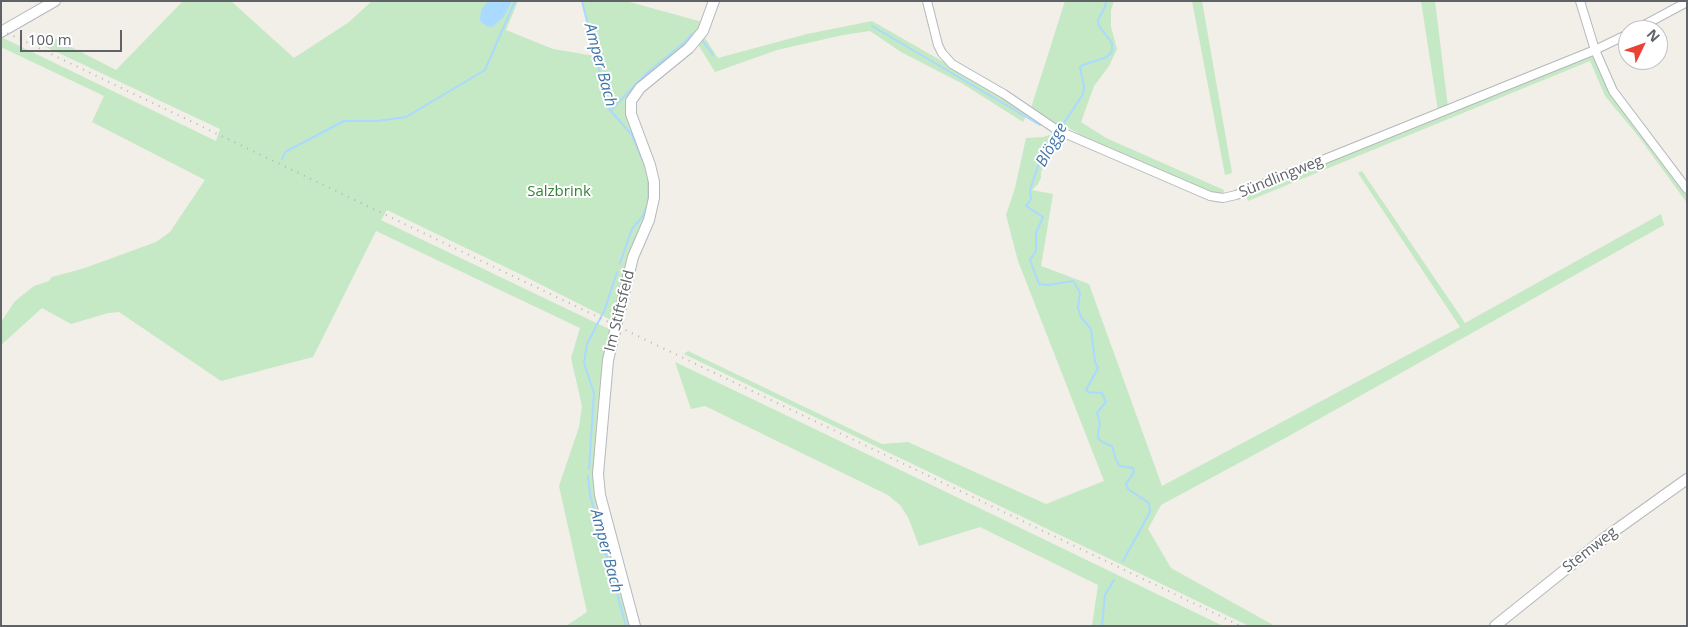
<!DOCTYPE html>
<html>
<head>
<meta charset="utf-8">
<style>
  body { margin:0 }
  #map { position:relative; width:1688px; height:627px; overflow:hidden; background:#f1efe8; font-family:"Open Sans",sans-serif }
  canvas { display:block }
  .frame { position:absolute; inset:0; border:2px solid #5f6368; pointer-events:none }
  .north { position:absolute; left:1618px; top:20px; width:50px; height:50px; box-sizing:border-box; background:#fff; border:1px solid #bfc1c3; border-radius:50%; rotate:48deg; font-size:14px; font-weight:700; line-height:20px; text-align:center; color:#5f6368 }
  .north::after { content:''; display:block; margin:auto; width:18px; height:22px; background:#ea4335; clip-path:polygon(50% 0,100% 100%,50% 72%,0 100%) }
  .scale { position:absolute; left:20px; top:30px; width:102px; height:22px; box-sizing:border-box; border:2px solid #5f6368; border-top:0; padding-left:6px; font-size:15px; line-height:18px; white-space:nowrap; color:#5f6368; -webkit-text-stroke:4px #fff; paint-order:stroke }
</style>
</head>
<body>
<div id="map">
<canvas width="1688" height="627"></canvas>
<div class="frame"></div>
<div class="north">N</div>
<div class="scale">100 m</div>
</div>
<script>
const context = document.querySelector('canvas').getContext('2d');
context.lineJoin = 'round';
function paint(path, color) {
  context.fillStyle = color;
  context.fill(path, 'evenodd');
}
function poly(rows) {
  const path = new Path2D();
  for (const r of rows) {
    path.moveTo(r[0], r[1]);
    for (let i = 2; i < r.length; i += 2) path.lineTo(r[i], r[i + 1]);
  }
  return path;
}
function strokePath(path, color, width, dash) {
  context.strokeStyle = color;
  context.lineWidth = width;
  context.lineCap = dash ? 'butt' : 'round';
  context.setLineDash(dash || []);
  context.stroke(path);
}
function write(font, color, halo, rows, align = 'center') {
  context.font = font + ' "Open Sans",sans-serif';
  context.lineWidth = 4;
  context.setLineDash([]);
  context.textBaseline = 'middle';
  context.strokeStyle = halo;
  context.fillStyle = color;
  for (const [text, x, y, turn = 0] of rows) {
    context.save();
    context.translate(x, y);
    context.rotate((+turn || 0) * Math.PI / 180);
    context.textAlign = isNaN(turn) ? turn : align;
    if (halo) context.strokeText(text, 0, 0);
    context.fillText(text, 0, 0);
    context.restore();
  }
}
paint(poly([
  [183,1,231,1,294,58,349,22,372,1,518,1,506,30,553,49,595,56,581,1,626,1,706,23,688,46,630,100,649,166,655,206,613,321,524,276,387,210,381,220,611,330,604,359,599,396,594,471,595,496,630,626,566,626,587,612,559,486,579,427,582,406,571,358,580,328,376,231,313,357,221,381,119,312,108,313,71,324,42,308,1,345,1,322,15,301,34,286,49,281,52,277,85,268,156,242,170,232,205,180,92,122,104,96,1,47,1,37,216,141,220,129,46,47,52,37,116,70],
  [1065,1,1114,1,1111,10,1111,27,1117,49,1109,66,1094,86,1081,122,1106,138,1224,190,1223,196,1212,195,1098,145,1060,123,1056,123,1031,108],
  [1192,1,1202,1,1232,173,1225,175],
  [1421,1,1435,1,1448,107,1438,111],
  [872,21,1003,96,1028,112,1023,122,963,84,901,52,870,31,843,35,777,50,715,72,696,41,703,35,718,58,807,34],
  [1590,54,1594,56,1610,94,1648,140,1687,193,1687,203,1639,137,1605,96,1590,61,1248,201,1245,193],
  [1060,132,1055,142,1054,151,1046,160,1041,172,1041,178,1038,184,1032,190,1053,194,1041,266,1089,284,1162,486,1460,327,1358,173,1362,171,1465,323,1661,214,1664,225,1287,437,1161,505,1148,529,1171,568,1275,626,1249,626,684,354,688,351,882,444,908,442,1046,504,1104,481,1018,261,1006,215,1015,188,1026,138,1043,137],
  [675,362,944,491,1223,626,1092,626,1098,585,980,527,919,546,908,517,900,505,888,495,705,406,691,409]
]), '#c5e8c5');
paint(poly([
  [488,1,512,1,503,18,492,27,486,26,480,21,481,10]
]), '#aadaff');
strokePath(poly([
  [582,1,609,109,632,135,646,168],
  [872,26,1040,125],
  [702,40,713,55],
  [610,111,648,72,685,42,692,34,694,36],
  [1060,129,1083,94,1084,87,1080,67,1083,65,1107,57,1112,51,1112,43,1099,26,1098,20,1105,7,1106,1],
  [1058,133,1053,150,1047,159,1038,166,1030,190,1031,199,1026,206,1043,217,1036,233,1036,251,1030,260,1039,284,1048,285,1073,281,1080,292,1078,308,1081,317,1091,329,1095,362,1098,368,1086,390,1088,392,1102,393,1106,402,1097,413,1100,424,1098,432,1098,438,1102,442,1112,446,1116,460,1120,466,1133,468,1134,472,1126,484,1128,489,1149,503,1150,512,1123,561],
  [282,159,285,152,344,121,377,121,406,117,485,70,515,1],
  [620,263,632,229,642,217,648,204,648,179],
  [589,469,594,393,584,363,587,344,605,309,617,272],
  [588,476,590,495,626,626],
  [1102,626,1105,595,1114,580]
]), '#aadaff', 2);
const minor = poly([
  [927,1,938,45,942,53,952,64,1004,94,1057,130,1210,196,1223,198,1236,195,1595,50,1628,34],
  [1580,1,1595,50,1613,91,1687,189],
  [1635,30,1687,2]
]);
const tertiary = poly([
  [1,32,55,1],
  [635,626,600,495,598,474,608,360,633,257,649,220,654,198,654,182,650,165,631,114,631,101,640,88,689,48,703,31,714,1],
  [1495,626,1606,537,1687,479]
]);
strokePath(minor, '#b5b8bc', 10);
strokePath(tertiary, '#b5b8bc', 12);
strokePath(minor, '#fff', 8);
strokePath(tertiary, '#fff', 10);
strokePath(poly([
  [1,30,1241,626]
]), '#b6b7b8', 2, [1, 6]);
write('15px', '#5f6368', '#fff', [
  ["Sündlingweg",1281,177,-22],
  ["Im Stiftsfeld",620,311,-76],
  ["Stemweg",1590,550,-38]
]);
write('15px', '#348238', '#fff', [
  ["Salzbrink",559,192]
]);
write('italic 16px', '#4174aa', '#fff', [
  ["Amper Bach",600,65,75],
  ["Blögge",1052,145,-61],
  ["Amper Bach",606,551,75]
]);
</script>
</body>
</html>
